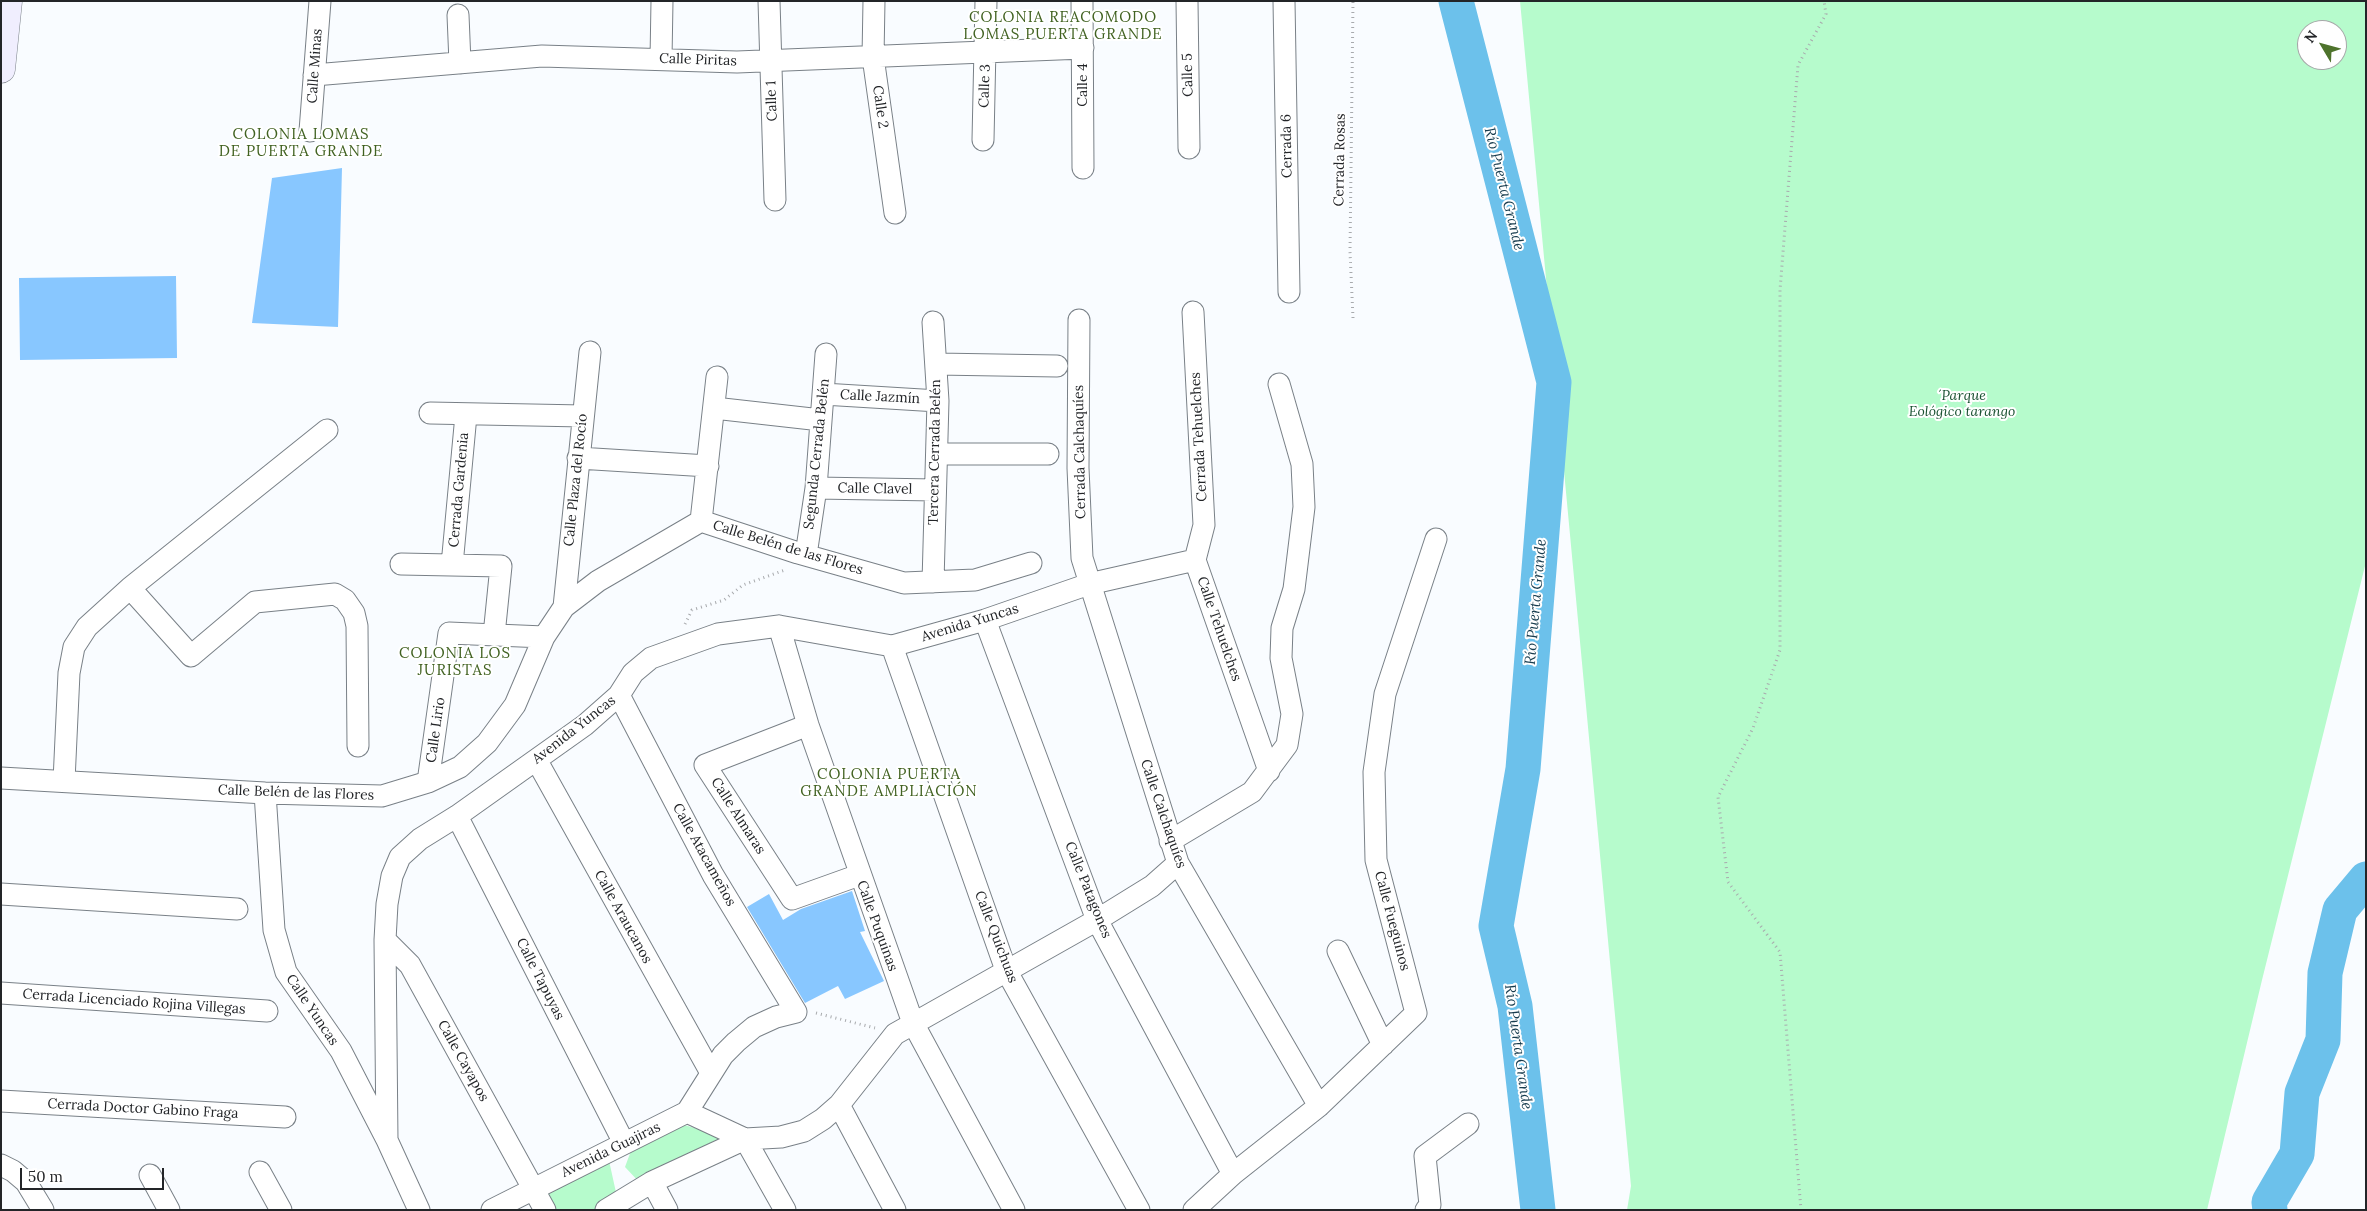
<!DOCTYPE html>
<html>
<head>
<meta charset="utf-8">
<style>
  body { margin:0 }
  #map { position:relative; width:2367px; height:1211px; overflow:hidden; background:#f9fcff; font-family:Lora,serif }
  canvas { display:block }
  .frame { position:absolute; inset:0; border:2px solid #232528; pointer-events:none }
  .north { position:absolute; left:2297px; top:20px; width:50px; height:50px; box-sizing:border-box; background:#fff; border:1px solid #a7a8a9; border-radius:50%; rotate:307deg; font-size:14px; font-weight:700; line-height:20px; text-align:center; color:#232528 }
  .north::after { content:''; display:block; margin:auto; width:18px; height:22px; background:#4e732c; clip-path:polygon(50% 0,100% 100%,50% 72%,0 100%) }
  .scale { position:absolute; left:20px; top:1168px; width:144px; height:22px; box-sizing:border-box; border:2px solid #232528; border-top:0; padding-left:6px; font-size:15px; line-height:18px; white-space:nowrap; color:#232528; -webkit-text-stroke:4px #fff; paint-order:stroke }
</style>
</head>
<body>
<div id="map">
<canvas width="2367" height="1211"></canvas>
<div class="frame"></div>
<div class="north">N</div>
<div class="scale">50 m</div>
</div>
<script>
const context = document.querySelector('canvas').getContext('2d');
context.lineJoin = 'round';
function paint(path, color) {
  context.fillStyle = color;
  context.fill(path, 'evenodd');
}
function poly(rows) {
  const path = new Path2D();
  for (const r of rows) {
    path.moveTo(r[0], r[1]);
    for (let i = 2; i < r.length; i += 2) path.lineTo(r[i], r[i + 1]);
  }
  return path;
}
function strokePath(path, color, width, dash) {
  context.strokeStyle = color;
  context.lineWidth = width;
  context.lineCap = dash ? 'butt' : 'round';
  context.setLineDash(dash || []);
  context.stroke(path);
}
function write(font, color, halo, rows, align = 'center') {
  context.font = font + ' Lora,serif';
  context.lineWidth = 4;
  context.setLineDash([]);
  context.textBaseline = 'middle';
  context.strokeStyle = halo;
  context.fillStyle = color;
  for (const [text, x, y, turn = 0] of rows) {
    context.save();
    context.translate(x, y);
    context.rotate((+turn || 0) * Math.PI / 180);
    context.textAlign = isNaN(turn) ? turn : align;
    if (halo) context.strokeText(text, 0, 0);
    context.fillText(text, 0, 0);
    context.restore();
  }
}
paint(poly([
  [1520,1,2366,1,2366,562,2262,980,2207,1210,1627,1210,1631,1186],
  [2307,30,2337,30,2337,60,2307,60],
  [678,1123,734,1140,640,1183,625,1167,632,1148],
  [608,1156,617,1197,595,1210,550,1210,539,1190]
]), '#b6fbcc');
strokePath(poly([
  [1456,1,1554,382,1523,769,1496,926,1515,1006,1538,1210],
  [2270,1210,2269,1202,2297,1154,2302,1093,2323,1040,2325,973,2340,910,2366,879]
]), '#6cc1eb', 35);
paint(poly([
  [342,168,338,327,252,323,272,178],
  [176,276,177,358,20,360,19,278],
  [852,891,865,931,860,932,884,981,845,999,838,986,805,1003,747,907,769,894,783,920,801,909]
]), '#88c7ff');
const minor = poly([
  [769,1,775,200],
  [874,1,873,57,895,213],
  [1082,1,1083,168],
  [1187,1,1189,148],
  [1284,1,1289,292],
  [458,15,460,63],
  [661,59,662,1],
  [314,75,542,56,737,62,1083,48],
  [310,131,320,1],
  [983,140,986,1],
  [1193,312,1204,525,1195,560],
  [1079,320,1078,468,1082,558,1178,863,1319,1106],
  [937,364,1057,366],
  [823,394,938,401],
  [714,408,821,420],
  [430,413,583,416],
  [937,454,1048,454],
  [578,458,708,466],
  [816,488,935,490],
  [701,521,717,377],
  [806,555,816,488,826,354],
  [1195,560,1269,771],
  [401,564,501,566,494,635],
  [452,565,466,415],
  [933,582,938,401,933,322],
  [130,588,191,656,255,602,335,594,345,600,354,613,357,626,358,746],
  [564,607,590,352],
  [985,620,1097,920,1233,1174],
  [779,626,808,725,913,1023,1014,1210],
  [892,646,1006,970,1139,1210],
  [808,725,705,765,792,899,859,875],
  [537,761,711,1073],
  [1,778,265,793,382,796,428,782,460,767,487,743,515,705,544,637,564,607,598,581,701,521,798,553,904,583,975,580,1031,563],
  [64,781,69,673,74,647,87,627,130,588,327,430],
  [428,782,449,633,544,637],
  [265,793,274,930,286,972,341,1051,387,1140,419,1210],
  [457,816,624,1143],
  [1170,841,1252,792,1287,745,1292,714,1281,658,1282,628,1294,589,1304,507,1302,464,1279,384],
  [1,894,237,909],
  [385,940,410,965,545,1210],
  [1338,951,1383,1045],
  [1,993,267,1011],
  [1,1101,285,1117],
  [839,1105,895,1210],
  [687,1112,745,1139,781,1137,804,1131,823,1119,839,1105,895,1034,1097,920,1152,886,1178,863],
  [387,1140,385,940,387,904,392,876,400,857,420,839,457,816,585,725,619,695,633,673,651,658,718,634,779,626,892,646,985,620,1089,584,1195,560],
  [1,1165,13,1171,26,1182,43,1210],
  [260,1172,281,1210],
  [150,1175,169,1210],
  [652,1182,667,1210],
  [492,1210,687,1112,723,1055,736,1042,754,1027,776,1017,796,1012,713,875,619,695],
  [606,1210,652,1182,745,1139,785,1210],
  [1194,1210,1233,1174,1319,1106,1416,1013,1376,860,1374,772,1385,694,1436,539],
  [1426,1210,1430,1205,1425,1156,1468,1124]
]);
const secondary = poly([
  [1,69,8,1]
]);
strokePath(minor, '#798087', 23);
strokePath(secondary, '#798087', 29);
strokePath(poly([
  [1353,318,1350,252,1353,1],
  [685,624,692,610,724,600,743,585,785,570],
  [816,1013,875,1028],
  [1801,1210,1780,952,1728,882,1718,797,1753,728,1780,650,1780,290,1798,65,1826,14,1824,1]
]), '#a8aaad', 3, [1, 4]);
strokePath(minor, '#fff', 21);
strokePath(secondary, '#f0eefe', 28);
write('14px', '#232528', '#fff', [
  ["Calle Piritas",698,60,2],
  ["Calle Minas",315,66,-86],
  ["Calle 5",1188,75,-91],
  ["Calle 4",1083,85,-90],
  ["Calle 3",985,86,-88],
  ["Calle 1",772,101,-92],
  ["Calle 2",880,107,82],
  ["Cerrada 6",1287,146,-91],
  ["Cerrada Rosas",1340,160,-89],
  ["Calle Jazmín",880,397,3],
  ["Cerrada Tehuelches",1199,437,-93],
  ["Tercera Cerrada Belén",935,452,-89],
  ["Cerrada Calchaquíes",1080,452,-91],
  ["Segunda Cerrada Belén",817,454,-84],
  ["Calle Plaza del Rocío",576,480,-84],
  ["Calle Clavel",875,489,1],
  ["Cerrada Gardenia",459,490,-85],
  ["Calle Belén de las Flores",788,548,17],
  ["Avenida Yuncas",970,623,-17],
  ["Calle Tehuelches",1219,629,71],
  ["Calle Lirio",436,730,-82],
  ["Avenida Yuncas",574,730,-38],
  ["Calle Belén de las Flores",296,793,2],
  ["Calle Calchaquíes",1163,814,71],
  ["Calle Almaras",738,816,57],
  ["Calle Atacameños",704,855,61],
  ["Calle Patagones",1088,890,68],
  ["Calle Araucanos",623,917,61],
  ["Calle Fueguinos",1392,921,75],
  ["Calle Puquinas",877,926,70],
  ["Calle Quichuas",996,937,69],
  ["Calle Tapuyas",540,979,63],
  ["Cerrada Licenciado Rojina Villegas",134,1002,4],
  ["Calle Yuncas",312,1010,56],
  ["Calle Cayapos",463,1061,61],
  ["Cerrada Doctor Gabino Fraga",143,1109,3],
  ["Avenida Guajiras",611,1150,-26]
]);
write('italic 14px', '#195131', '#fff', [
  ["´Parque",1962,396],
  ["Eológico tarango",1962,412]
]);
context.letterSpacing = '1px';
write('15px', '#416221', '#fff', [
  ["COLONIA REACOMODO",1063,18],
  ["LOMAS PUERTA GRANDE",1063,35],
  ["COLONIA LOMAS",301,135],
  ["DE PUERTA GRANDE",301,152],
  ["COLONIA LOS",455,654],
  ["JURISTAS",455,671],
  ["COLONIA PUERTA",889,775],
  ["GRANDE AMPLIACIÓN",889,792]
]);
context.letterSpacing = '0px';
write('italic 15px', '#173c4e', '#fff', [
  ["Río Puerta Grande",1504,189,76],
  ["Río Puerta Grande",1536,602,-85],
  ["Río Puerta Grande",1518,1047,82]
]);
</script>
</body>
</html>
